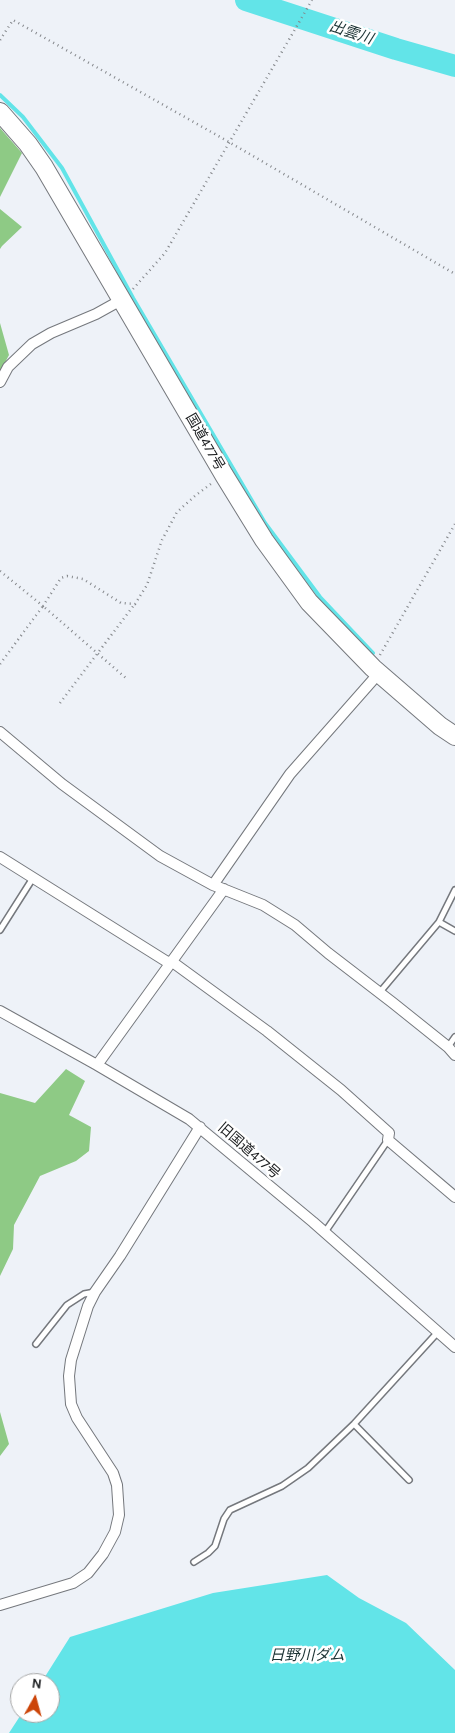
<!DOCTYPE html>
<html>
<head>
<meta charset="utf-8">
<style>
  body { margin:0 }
  #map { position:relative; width:455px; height:1733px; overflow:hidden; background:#eef2f8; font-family:Karla,sans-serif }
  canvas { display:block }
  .north { position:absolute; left:10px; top:1673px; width:50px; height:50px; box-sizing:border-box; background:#fff; border:1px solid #a4a5a5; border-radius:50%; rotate:7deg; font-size:14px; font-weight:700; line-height:20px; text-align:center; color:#1b1d1f }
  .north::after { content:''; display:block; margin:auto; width:18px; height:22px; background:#cc4509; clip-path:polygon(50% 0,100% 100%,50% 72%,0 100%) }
</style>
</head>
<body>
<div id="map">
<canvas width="455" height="1733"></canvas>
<div class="north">N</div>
</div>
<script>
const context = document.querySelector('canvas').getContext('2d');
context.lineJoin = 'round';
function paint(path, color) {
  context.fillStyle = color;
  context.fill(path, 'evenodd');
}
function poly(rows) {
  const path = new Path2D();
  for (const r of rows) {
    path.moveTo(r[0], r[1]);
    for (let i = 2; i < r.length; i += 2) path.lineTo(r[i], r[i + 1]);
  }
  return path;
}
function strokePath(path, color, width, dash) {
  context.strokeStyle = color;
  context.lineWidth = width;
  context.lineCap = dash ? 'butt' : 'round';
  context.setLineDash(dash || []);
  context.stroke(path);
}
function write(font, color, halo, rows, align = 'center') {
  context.font = font + ' Karla,"Noto Sans JP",sans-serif';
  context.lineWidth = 5;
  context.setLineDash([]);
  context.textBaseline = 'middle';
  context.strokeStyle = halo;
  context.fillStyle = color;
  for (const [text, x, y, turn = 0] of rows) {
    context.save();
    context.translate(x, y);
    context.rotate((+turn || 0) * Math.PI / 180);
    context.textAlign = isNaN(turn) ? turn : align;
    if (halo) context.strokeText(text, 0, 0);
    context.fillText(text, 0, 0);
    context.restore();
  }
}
paint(poly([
  [0,128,22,153,0,197],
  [0,209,22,227,2,246,0,249],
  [0,323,9,355,0,372],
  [66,1069,85,1081,69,1115,91,1127,89,1151,76,1161,40,1176,14,1225,13,1249,0,1276,0,1093,35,1103],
  [0,1412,9,1444,0,1456]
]), '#8eca85');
paint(poly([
  [327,1575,359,1598,406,1623,455,1670,455,1733,9,1733,22,1713,50,1713,50,1683,41,1683,70,1637,213,1593]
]), '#62e4e8');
strokePath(poly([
  [0,95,23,117,62,168,133,298,265,523,320,597,373,653]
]), '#62e4e8', 4);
strokePath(poly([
  [246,0,396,49,455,66]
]), '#62e4e8', 22);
const lane = poly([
  [439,922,455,931],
  [0,930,33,878],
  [380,992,439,922,455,890],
  [448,1047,455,1037],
  [325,1232,388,1140],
  [36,1344,67,1305,84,1294,95,1292],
  [354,1424,409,1480],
  [194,1562,208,1553,215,1546,224,1519,230,1510,282,1486,308,1468,354,1424,438,1332]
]);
const street = poly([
  [0,382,8,367,32,344,51,333,96,314,123,299],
  [0,732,62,784,160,856,213,885,263,905,295,925,328,953,393,1003,448,1047,455,1055],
  [0,857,169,963],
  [213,885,290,774,379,673],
  [171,961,267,1031,341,1090,389,1133,388,1140,455,1197],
  [0,1011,97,1065,189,1119,313,1222,455,1347],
  [97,1065,224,889],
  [0,1605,73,1583,88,1573,103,1554,115,1532,119,1515,117,1485,113,1473,77,1418,71,1404,69,1376,71,1360,88,1306,95,1292,120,1256,200,1127]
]);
const highway = poly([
  [0,112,28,144,44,167,224,475,264,540,309,602,373,668,440,726,455,736]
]);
strokePath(lane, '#75787d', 8);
strokePath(street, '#75787d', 12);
strokePath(highway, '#75787d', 20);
strokePath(poly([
  [0,40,13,20,229,142,455,274],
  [133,289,165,253,312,0],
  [0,571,43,606,61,578,67,576,83,579,121,603,135,604,147,585,162,540,177,512,196,495,212,483],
  [380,655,455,524],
  [0,664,43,606,127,679],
  [60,703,134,605]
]), '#84878b', 2.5, [1, 4]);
strokePath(lane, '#fff', 5);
strokePath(street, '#fff', 10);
strokePath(highway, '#fff', 18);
write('14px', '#1b1d1f', '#fff', [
  ["国道477号",205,442,60],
  ["旧国道477号",249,1151,41]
]);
write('italic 15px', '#1c3334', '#fff', [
  ["出雲川",351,33,18],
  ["日野川ダム",307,1656]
]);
</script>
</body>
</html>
